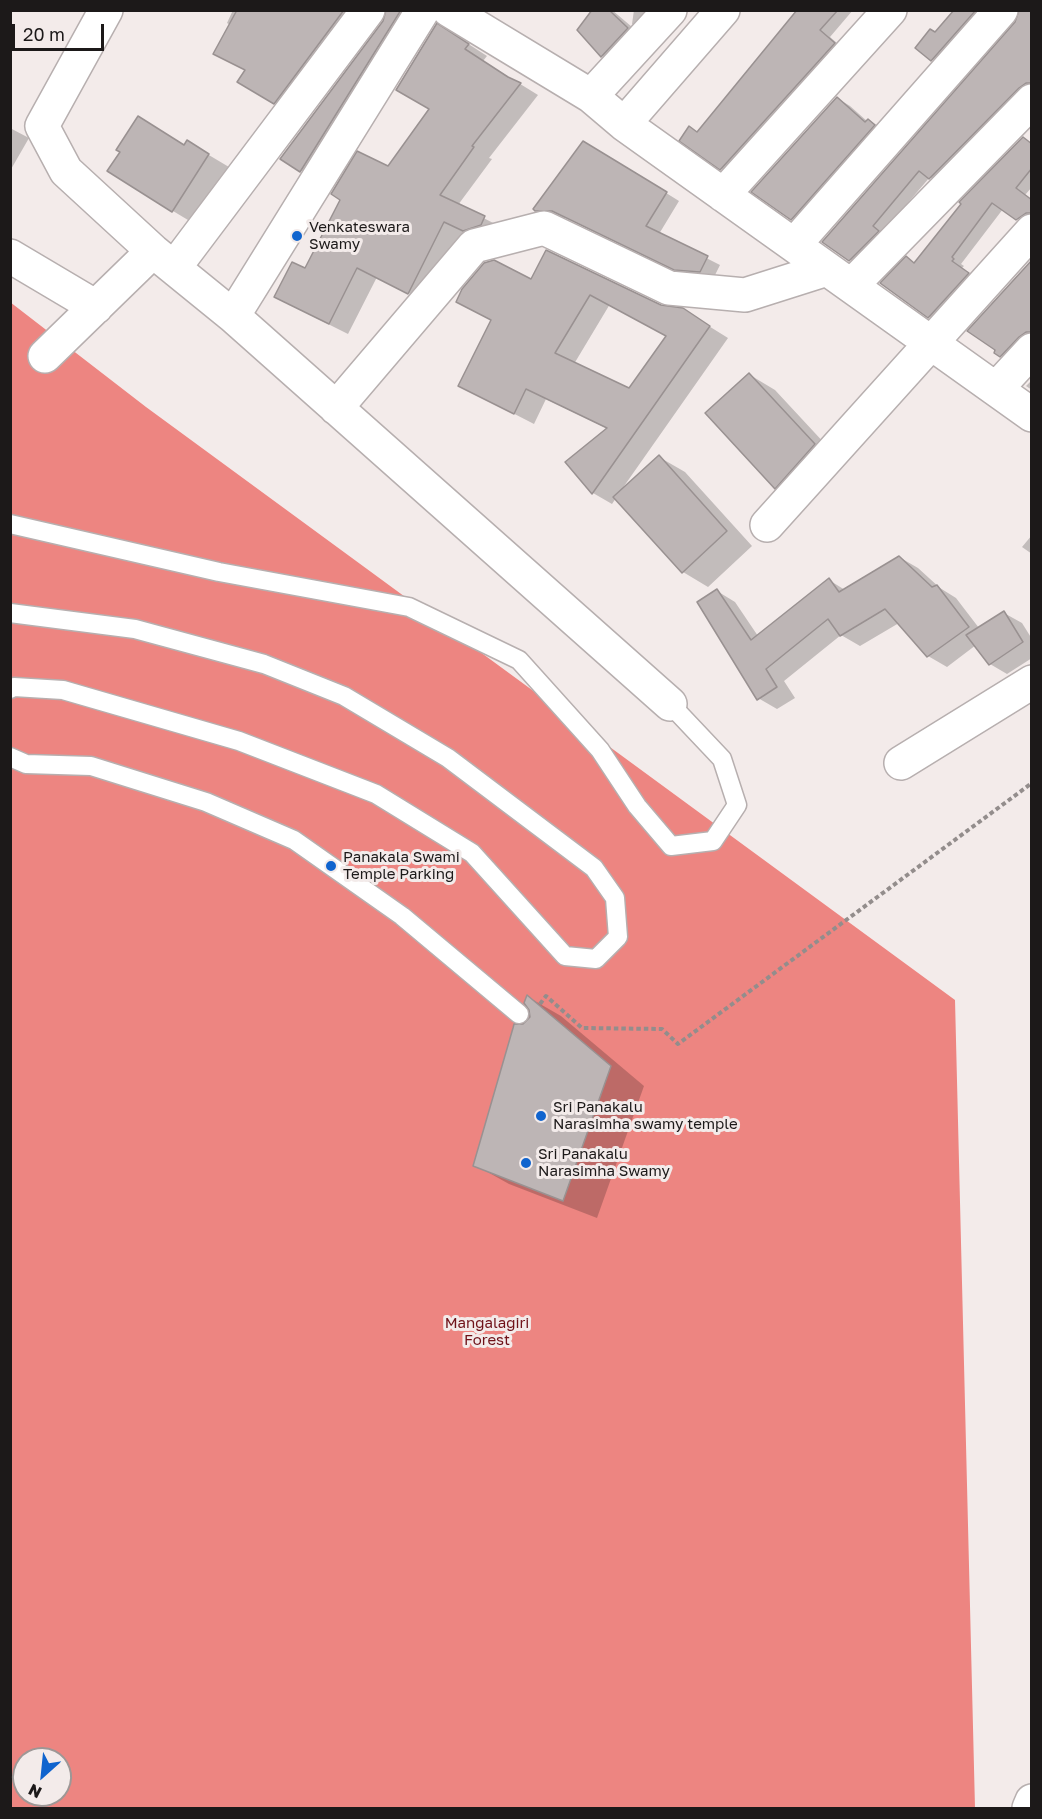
<!DOCTYPE html>
<html>
<head>
<meta charset="utf-8">
<style>
  body { margin:0 }
  #map { position:relative; width:1042px; height:1819px; overflow:hidden; background:#f3ebea; font-family:"Golos Text",sans-serif }
  canvas { display:block }
  .frame { position:absolute; inset:0; border:12px solid #1c1919; pointer-events:none }
  .north { position:absolute; left:12px; top:1747px; width:60px; height:60px; box-sizing:border-box; background:#f3ebea; border:2px solid #9d9796; border-radius:50%; rotate:207deg; font-size:16px; font-weight:700; line-height:24px; text-align:center; color:#1c1919 }
  .north::after { content:''; display:block; margin:auto; width:21px; height:27px; background:#1064ce; clip-path:polygon(50% 0,100% 100%,50% 72%,0 100%) }
  .scale { position:absolute; left:12px; top:24px; width:92px; height:27px; box-sizing:border-box; border:3px solid #1c1919; border-top:0; padding-left:8px; font-size:18px; line-height:21px; white-space:nowrap; color:#1c1919; -webkit-text-stroke:4px #f3ebea; paint-order:stroke }
</style>
</head>
<body>
<div id="map">
<canvas width="1042" height="1819"></canvas>
<div class="frame"></div>
<div class="north">N</div>
<div class="scale">20 m</div>
</div>
<script>
const context = document.querySelector('canvas').getContext('2d');
context.lineJoin = 'round';
function paint(path, color) {
  context.fillStyle = color;
  context.fill(path, 'evenodd');
}
function poly(rows) {
  const path = new Path2D();
  for (const r of rows) {
    path.moveTo(r[0], r[1]);
    for (let i = 2; i < r.length; i += 2) path.lineTo(r[i], r[i + 1]);
  }
  return path;
}
function strokePath(path, color, width, dash) {
  context.strokeStyle = color;
  context.lineWidth = width;
  context.lineCap = dash ? 'butt' : 'round';
  context.setLineDash(dash || []);
  context.stroke(path);
}
function write(font, color, halo, rows, align = 'center') {
  context.font = font + ' "Golos Text",sans-serif';
  context.lineWidth = 6;
  context.setLineDash([]);
  context.textBaseline = 'middle';
  context.strokeStyle = halo;
  context.fillStyle = color;
  for (const [text, x, y, turn = 0] of rows) {
    context.save();
    context.translate(x, y);
    context.rotate((+turn || 0) * Math.PI / 180);
    context.textAlign = isNaN(turn) ? turn : align;
    if (halo) context.strokeText(text, 0, 0);
    context.fillText(text, 0, 0);
    context.restore();
  }
}
paint(poly([
  [10,302,146,407,955,1000,975,1808,11,1808],
  [24,1759,60,1759,60,1795,24,1795]
]), '#ed8581');
paint(poly([
  [233,10,368,10,292,112,239,82,246,70,230,25,227,23],
  [388,10,424,10,318,181,282,158,384,22],
  [594,10,612,10,645,38,619,66,602,56,579,30],
  [634,10,667,10,647,32,632,24],
  [801,10,853,10,830,37,845,50,732,175,721,169,698,133],
  [956,10,991,10,943,65,932,59,936,34],
  [1032,10,1032,92,941,184,930,177,882,233,860,266,824,242,1016,23],
  [456,36,487,56,483,61,538,95,489,158,492,159,458,205,503,228,483,241,463,232,428,303,377,277,348,334,294,307,431,109],
  [837,98,850,106,868,122,869,120,881,128,804,226,792,219],
  [10,128,29,138,10,171],
  [187,142,234,170,198,226,173,211,185,146],
  [1032,144,1032,187,1025,195,1032,200,1032,223,1028,225,1003,209,961,264,964,266,962,268,978,280,939,323,929,317,907,258,916,264],
  [597,150,679,201,659,234,720,265,713,279,689,276,567,218,550,218,535,209],
  [1032,262,1032,341,1011,362,1001,356],
  [532,281,683,310,728,338,622,489,659,457,685,472,752,546,708,587,683,572,616,498,612,504,593,493,567,462,608,429,546,399,534,424,460,386],
  [610,304,668,336,629,390,574,364],
  [750,375,775,390,840,460,801,502,776,487],
  [1032,380,1032,390,1026,386],
  [1032,535,1032,554,1022,547],
  [899,557,918,568,940,588,956,598,979,628,1004,613,1022,623,1032,639,1032,658,1007,674,990,664,976,645,947,667,928,656,899,623,860,646,841,635,784,681,795,698,777,709,758,698,717,591,735,602,758,636,829,580,845,590],
  [528,997,561,1016,644,1086,597,1218,509,1184,475,1165,524,1026,531,1017]
]), '#0003');
const building = poly([
  [237,10,344,10,274,104,237,82,245,70,213,54,237,10],
  [386,10,401,10,300,172,280,159,383,21,386,10],
  [592,10,609,10,628,28,601,57,577,30,592,10],
  [797,10,838,10,820,30,835,43,720,170,679,141,689,126,697,132,797,10],
  [954,10,976,10,931,61,915,48,930,29,935,32,954,10],
  [1019,10,1032,10,1032,83,1026,83,1019,88,929,179,919,171,873,226,879,231,849,261,822,242,1015,22,1019,10],
  [437,23,469,44,465,49,508,77,521,83,472,146,474,147,440,195,485,216,481,225,463,231,444,222,408,294,357,268,329,324,274,297,292,262,305,268,340,200,331,194,357,151,388,166,429,109,396,90,437,23],
  [837,97,865,122,868,119,875,125,791,220,751,192,837,97],
  [138,116,184,145,187,140,209,154,172,212,107,171,120,152,116,150,138,116],
  [1023,137,1032,144,1032,168,1016,188,1032,200,1032,213,1026,213,1016,220,992,203,952,257,954,259,952,261,969,273,928,318,880,283,906,256,914,263,961,204,959,202,1023,137],
  [583,141,667,192,646,226,708,256,700,272,674,270,552,211,535,211,533,209,583,141],
  [546,250,661,305,683,308,710,326,592,494,565,462,607,428,526,389,514,414,458,386,491,320,456,302,462,289,484,263,494,260,531,279,546,250],
  [590,295,666,336,629,388,555,353,590,295],
  [1032,260,1032,332,1026,332,1019,337,1000,357,994,353,995,350,967,331,1032,260],
  [749,373,815,444,775,489,705,413,749,373],
  [659,455,727,531,682,573,613,497,659,455],
  [899,556,932,587,937,585,969,627,927,657,885,609,840,636,828,619,766,669,777,687,757,700,697,602,717,589,751,640,829,578,839,592,899,556],
  [1004,611,1023,642,989,665,966,635,1004,611],
  [527,995,611,1066,563,1201,473,1166,513,1028,514,1024,523,1024,530,1017,529,1010,524,1003,527,995]
]);
paint(building, '#bdb5b5');
strokePath(building, '#999191', 1.5);
const service = poly([
  [10,524,219,572,409,607,519,660,600,750,637,806,671,846,713,841,737,805,722,759,670,704],
  [10,613,135,629,264,664,344,696,448,758,594,868,615,898,618,937,596,959,565,956,472,853,376,794,239,741,63,690,14,687,10,689],
  [10,757,26,764,91,766,206,802,294,840,402,916,519,1014]
]);
const minor = poly([
  [106,10,42,126,66,171,153,251,233,316,670,704],
  [449,10,591,96,624,124,1032,415],
  [591,96,670,10],
  [624,124,723,10],
  [723,195,890,10],
  [794,245,1001,10],
  [10,256,96,307],
  [174,268,368,10],
  [851,286,1032,101],
  [233,316,423,10],
  [45,356,153,251],
  [996,389,1032,350],
  [336,408,474,246,544,228,669,288,745,295,827,269],
  [767,525,1032,231],
  [901,763,1032,682],
  [1029,1808,1032,1801]
]);
strokePath(service, '#b7afaf', 21);
strokePath(minor, '#b7afaf', 36);
strokePath(poly([
  [540,1004,546,996,582,1028,662,1029,678,1044,1032,783]
]), '#938d8c', 4, [4.5, 3]);
strokePath(service, '#fff', 18);
strokePath(minor, '#fff', 33);
for (const [x, y, r, color] of [
  [297,236,6,"#1064ce"],
  [331,866,6,"#1064ce"],
  [541,1116,6,"#1064ce"],
  [526,1163,6,"#1064ce"]
]) {
  const dot = new Path2D();
  dot.arc(x, y, r, 0, 2 * Math.PI);
  context.fillStyle = color;
  context.fill(dot);
  strokePath(dot, '#f3ebea', 2);
}
write('15px', '#1c1919', '#f3ebea', [
  ["Venkateswara",309,227],
  ["Swamy",309,244],
  ["Panakala Swami",343,857],
  ["Temple Parking",343,874],
  ["Sri Panakalu",553,1107],
  ["Narasimha swamy temple",553,1124],
  ["Sri Panakalu",538,1154],
  ["Narasimha Swamy",538,1171]
], 'left');
write('15px', '#6f1219', '#f3ebea', [
  ["Mangalagiri",487,1323],
  ["Forest",487,1340]
]);
</script>
</body>
</html>
